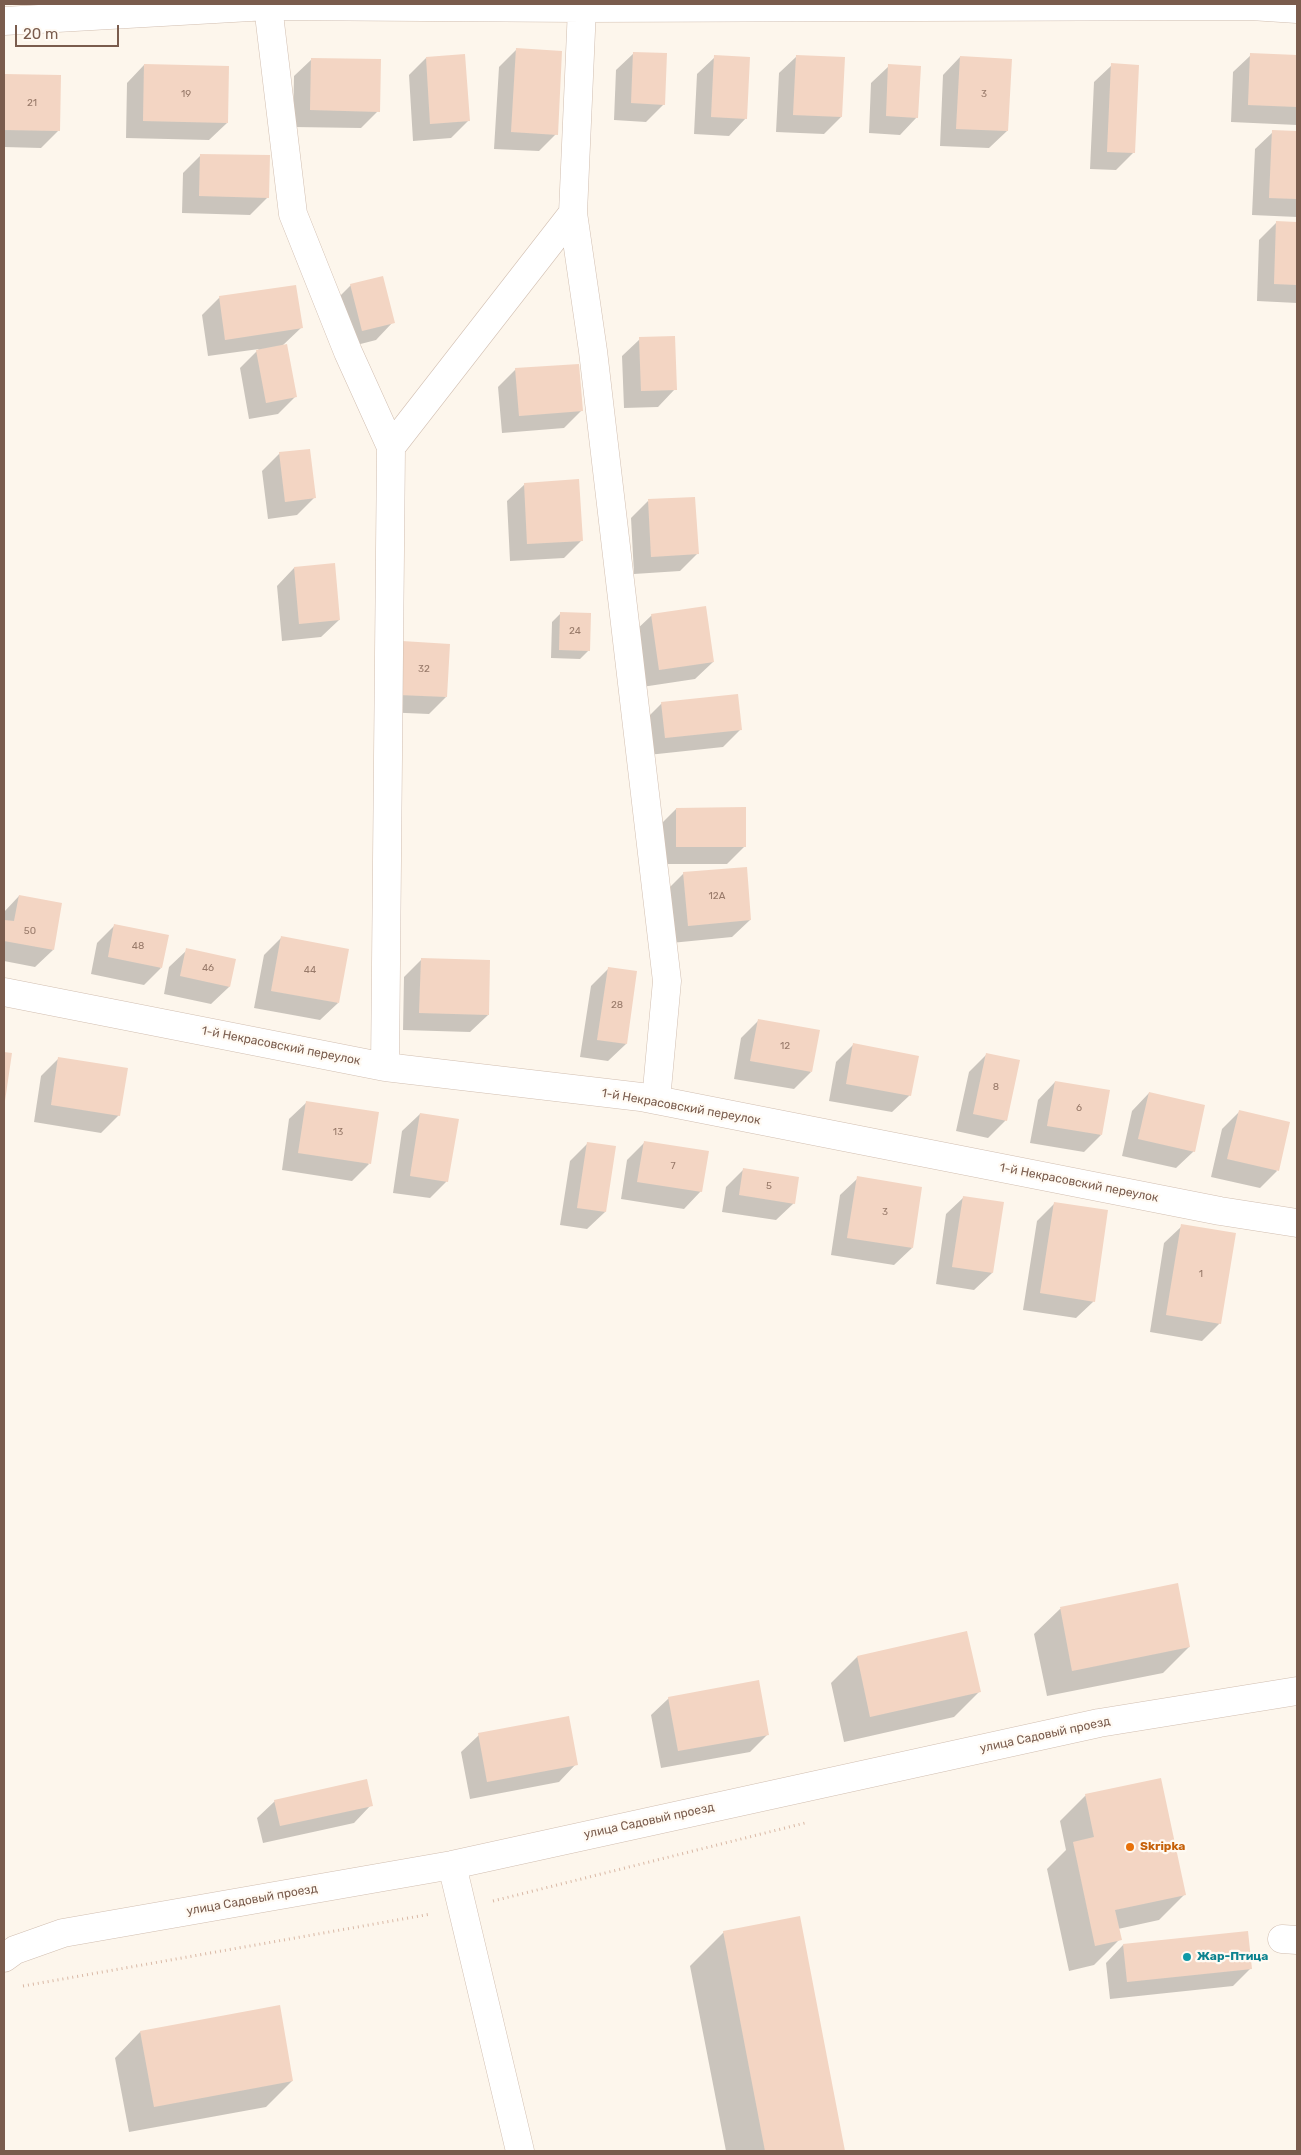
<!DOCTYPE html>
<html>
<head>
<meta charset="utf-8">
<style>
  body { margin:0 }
  #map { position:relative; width:1301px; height:2155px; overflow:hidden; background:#fdf6ec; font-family:Rubik,sans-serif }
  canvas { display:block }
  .frame { position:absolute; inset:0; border:5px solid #7a5c4d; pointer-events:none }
  .scale { position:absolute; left:15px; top:25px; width:104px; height:22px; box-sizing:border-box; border:2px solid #7a5c4d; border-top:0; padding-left:6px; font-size:15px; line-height:18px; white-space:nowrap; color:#7a5c4d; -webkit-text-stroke:4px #fffaf3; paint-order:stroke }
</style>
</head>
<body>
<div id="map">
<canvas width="1301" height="2155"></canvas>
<div class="frame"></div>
<div class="scale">20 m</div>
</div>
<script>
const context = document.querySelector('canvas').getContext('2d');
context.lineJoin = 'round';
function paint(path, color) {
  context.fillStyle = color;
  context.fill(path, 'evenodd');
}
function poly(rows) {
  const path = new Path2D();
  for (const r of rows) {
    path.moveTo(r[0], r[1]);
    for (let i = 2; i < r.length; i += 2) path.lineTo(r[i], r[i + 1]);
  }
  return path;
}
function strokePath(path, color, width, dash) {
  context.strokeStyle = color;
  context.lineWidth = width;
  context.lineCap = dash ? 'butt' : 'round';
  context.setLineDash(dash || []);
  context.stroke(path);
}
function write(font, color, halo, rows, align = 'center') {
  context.font = font + ' Rubik,sans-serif';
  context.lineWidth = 4.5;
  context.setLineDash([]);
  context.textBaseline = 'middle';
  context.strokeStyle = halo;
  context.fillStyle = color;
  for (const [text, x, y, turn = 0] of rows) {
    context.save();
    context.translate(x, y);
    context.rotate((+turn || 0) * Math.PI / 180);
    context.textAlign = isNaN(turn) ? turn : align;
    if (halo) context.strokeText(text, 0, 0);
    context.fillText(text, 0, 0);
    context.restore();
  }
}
paint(poly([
  [516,50,556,134,539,151,494,149,499,67],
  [634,53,664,104,646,122,614,120,616,70],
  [464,55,468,121,451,138,413,141,409,75,426,58],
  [1251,55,1297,57,1297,125,1231,122,1233,72],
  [797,56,841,117,824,134,776,132,779,73],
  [715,57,746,118,729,136,694,134,697,74],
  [960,57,1007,131,989,148,940,146,943,75],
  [312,59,378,111,361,128,293,127,294,76],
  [144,65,227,123,209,140,126,138,127,83],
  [1112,65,1134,152,1116,170,1090,169,1094,82],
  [889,66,917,117,900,135,869,133,871,83],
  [4,75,60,76,58,131,41,148,4,147],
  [1273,132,1297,133,1297,217,1252,215,1255,149],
  [201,155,268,197,250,215,182,213,183,173],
  [1277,222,1297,223,1297,303,1257,301,1259,240],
  [351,285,393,322,376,340,345,348,333,303],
  [220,297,302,327,282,346,295,397,278,414,249,419,240,368,259,349,208,356,202,315],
  [640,339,675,389,658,407,624,408,622,356],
  [516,369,581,411,564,428,502,433,498,387],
  [280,453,314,498,297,515,268,519,262,471],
  [525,484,581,541,564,558,510,561,507,501],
  [648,501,697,554,680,571,634,574,631,518],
  [334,564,339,620,321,637,282,641,277,586,294,568],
  [561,613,589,650,580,659,551,658,552,622],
  [652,615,713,662,695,679,642,687,634,632],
  [385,660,446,697,429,714,382,712],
  [662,703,741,729,723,747,648,755,644,721],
  [676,809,745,846,727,864,659,864,659,826],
  [684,873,750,920,732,937,671,943,666,891],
  [19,896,53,950,35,967,4,961,4,912],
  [115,925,161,968,144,985,91,974,97,943],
  [282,937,338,1003,320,1020,254,1008,264,955],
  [187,950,235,960,229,987,211,1004,164,994,169,967],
  [422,959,488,1015,470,1032,403,1030,404,977],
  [609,968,626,1044,608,1061,580,1057,591,986],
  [758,1021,811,1072,794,1089,734,1079,741,1038],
  [854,1044,910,1095,892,1112,829,1101,836,1062],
  [986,1055,1006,1120,988,1138,956,1131,969,1072],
  [59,1058,119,1115,101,1133,34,1122,41,1076],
  [1055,1082,1101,1135,1084,1152,1030,1143,1038,1100],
  [1149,1093,1194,1151,1176,1168,1122,1156,1132,1111],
  [307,1102,369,1164,352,1181,282,1170,289,1119],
  [1240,1111,1277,1171,1260,1188,1211,1177,1222,1129],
  [420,1114,447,1181,430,1198,393,1193,402,1131],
  [588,1143,605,1212,587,1229,560,1225,570,1161],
  [644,1143,701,1191,684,1209,621,1199,627,1160],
  [743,1170,794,1203,776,1220,722,1212,726,1187],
  [858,1178,912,1248,894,1265,831,1255,840,1195],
  [964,1197,1002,1203,992,1273,974,1290,936,1284,946,1214],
  [1054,1204,1094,1301,1076,1318,1023,1310,1037,1221],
  [1182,1226,1220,1323,1202,1341,1150,1332,1164,1243],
  [1177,1585,1189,1647,1163,1673,1047,1696,1034,1634,1060,1609],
  [966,1632,980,1691,954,1717,844,1742,831,1683,857,1657],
  [669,1698,768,1734,750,1752,661,1768,651,1715],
  [479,1735,576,1764,559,1782,470,1799,461,1752],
  [1086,1795,1184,1895,1159,1920,1118,1929,1120,1939,1094,1965,1069,1971,1047,1869,1066,1850,1060,1821],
  [275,1801,371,1805,354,1823,263,1843,257,1818],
  [799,1918,844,2151,726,2151,690,1966,724,1932],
  [1123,1945,1250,1969,1233,1986,1110,1999,1106,1963],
  [140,2032,292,2081,266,2107,129,2132,115,2058]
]), '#0003');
paint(poly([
  [516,48,562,51,558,135,511,132],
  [633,52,667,53,665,105,631,103],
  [1250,53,1297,55,1297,107,1248,105],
  [465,54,470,121,430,124,426,57],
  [714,55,750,57,747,119,711,117],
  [796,55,845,57,842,117,793,115],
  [960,56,1012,59,1008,131,956,129],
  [311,58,381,59,380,112,310,110],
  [1111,63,1139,65,1135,153,1107,152],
  [144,64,229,66,228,123,143,121],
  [888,64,921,66,918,118,886,116],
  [4,74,61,75,60,131,4,130],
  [1272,130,1297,131,1297,199,1269,198],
  [200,154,270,155,269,198,199,196],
  [1276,221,1297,222,1297,285,1274,284],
  [383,276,395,323,362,331,350,284],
  [296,285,303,328,225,340,219,296],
  [675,336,677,390,641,391,639,337],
  [287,344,297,397,266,403,256,350],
  [579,364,583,411,519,416,515,368],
  [310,449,316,498,285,502,279,452],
  [579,479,583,541,527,544,524,483],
  [695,497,699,554,651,557,648,499],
  [335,563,340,620,299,624,294,567],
  [706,606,714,662,659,670,651,614],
  [560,612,591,613,590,651,559,650],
  [402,641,450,644,447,697,399,695],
  [738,694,742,730,665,738,661,702],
  [746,807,746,847,676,847,676,808],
  [747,867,751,920,688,926,683,872],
  [19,895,62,903,54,950,4,941,4,920,14,921],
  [114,924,169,935,162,968,108,957],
  [281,936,349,949,339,1003,271,991],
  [186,948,236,959,230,987,180,976],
  [421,958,490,960,489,1015,419,1013],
  [608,967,637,971,627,1044,597,1040],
  [758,1019,820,1030,812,1072,750,1061],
  [853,1043,919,1056,911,1096,846,1084],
  [4,1052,12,1053,5,1101,4,1101],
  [986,1053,1020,1060,1007,1121,973,1114],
  [58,1057,128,1068,120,1116,51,1105],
  [1055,1081,1110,1090,1102,1135,1047,1126],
  [1149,1092,1205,1105,1195,1152,1138,1139],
  [306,1101,379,1112,371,1164,298,1153],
  [1239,1110,1290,1122,1279,1171,1227,1159],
  [420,1113,459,1119,448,1182,410,1176],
  [644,1141,709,1151,702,1192,637,1182],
  [587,1142,616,1146,606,1212,577,1208],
  [743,1168,799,1177,795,1204,739,1195],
  [857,1176,922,1187,913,1248,847,1238],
  [963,1196,1004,1202,993,1273,952,1267],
  [1054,1202,1108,1210,1095,1302,1040,1293],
  [1181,1224,1236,1233,1221,1324,1166,1315],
  [1178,1583,1190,1647,1072,1671,1060,1607],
  [967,1631,981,1692,870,1717,857,1656],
  [759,1680,769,1735,678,1751,668,1697],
  [569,1716,578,1765,487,1782,478,1733],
  [1161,1778,1186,1895,1115,1910,1122,1940,1095,1946,1073,1842,1094,1837,1085,1794],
  [367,1779,373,1806,280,1826,274,1800],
  [800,1916,845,2151,765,2151,723,1931],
  [1248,1931,1252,1969,1127,1982,1123,1944],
  [280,2005,293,2081,154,2107,140,2031]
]), '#f3d5c3');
const minor = poly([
  [268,6,293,214,348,352,391,447,385,1067],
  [4,21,268,6,582,8,1251,6,1297,9],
  [573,213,593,351,667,981,656,1100],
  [391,447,573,213,582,8],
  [4,992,385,1067,641,1097,1220,1211,1297,1223],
  [452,1865,520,2151],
  [1282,1939,1297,1940],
  [4,1958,15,1950,63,1933,452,1865,1099,1723,1297,1691]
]);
strokePath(minor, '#d1beb0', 29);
strokePath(poly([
  [493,1901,805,1823],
  [23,1986,431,1914]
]), '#d9b8a5', 3, [1, 4]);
strokePath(minor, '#fff', 28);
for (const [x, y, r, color] of [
  [1130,1847,5,"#e8710a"],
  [1187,1957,5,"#0f9aa8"]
]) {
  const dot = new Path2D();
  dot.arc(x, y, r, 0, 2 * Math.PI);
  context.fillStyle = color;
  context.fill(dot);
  strokePath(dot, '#fffaf3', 2);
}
write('10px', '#987a6a', null, [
  ["19",186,94],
  ["3",984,94],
  ["21",32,103],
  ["24",575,631],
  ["32",424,669],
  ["12А",717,896],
  ["50",30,931],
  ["48",138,946],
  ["46",208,968],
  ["44",310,970],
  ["28",617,1005],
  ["12",785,1046],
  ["8",996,1087],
  ["6",1079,1108],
  ["13",338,1132],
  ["7",673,1166],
  ["5",769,1186],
  ["3",885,1212],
  ["1",1201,1274]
]);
write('12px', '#7a5c4d', '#fffaf3', [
  ["1-й Некрасовский переулок",281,1046,11],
  ["1-й Некрасовский переулок",681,1107,10],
  ["1-й Некрасовский переулок",1079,1183,11],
  ["улица Садовый проезд",1045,1735,-12],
  ["улица Садовый проезд",649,1821,-12],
  ["улица Садовый проезд",252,1900,-10]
]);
write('bold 12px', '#c56008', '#fffaf3', [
  ["Skripka",1140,1847]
], 'left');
write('bold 12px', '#0d838f', '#fffaf3', [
  ["Жар-Птица",1197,1957]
], 'left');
</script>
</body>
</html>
